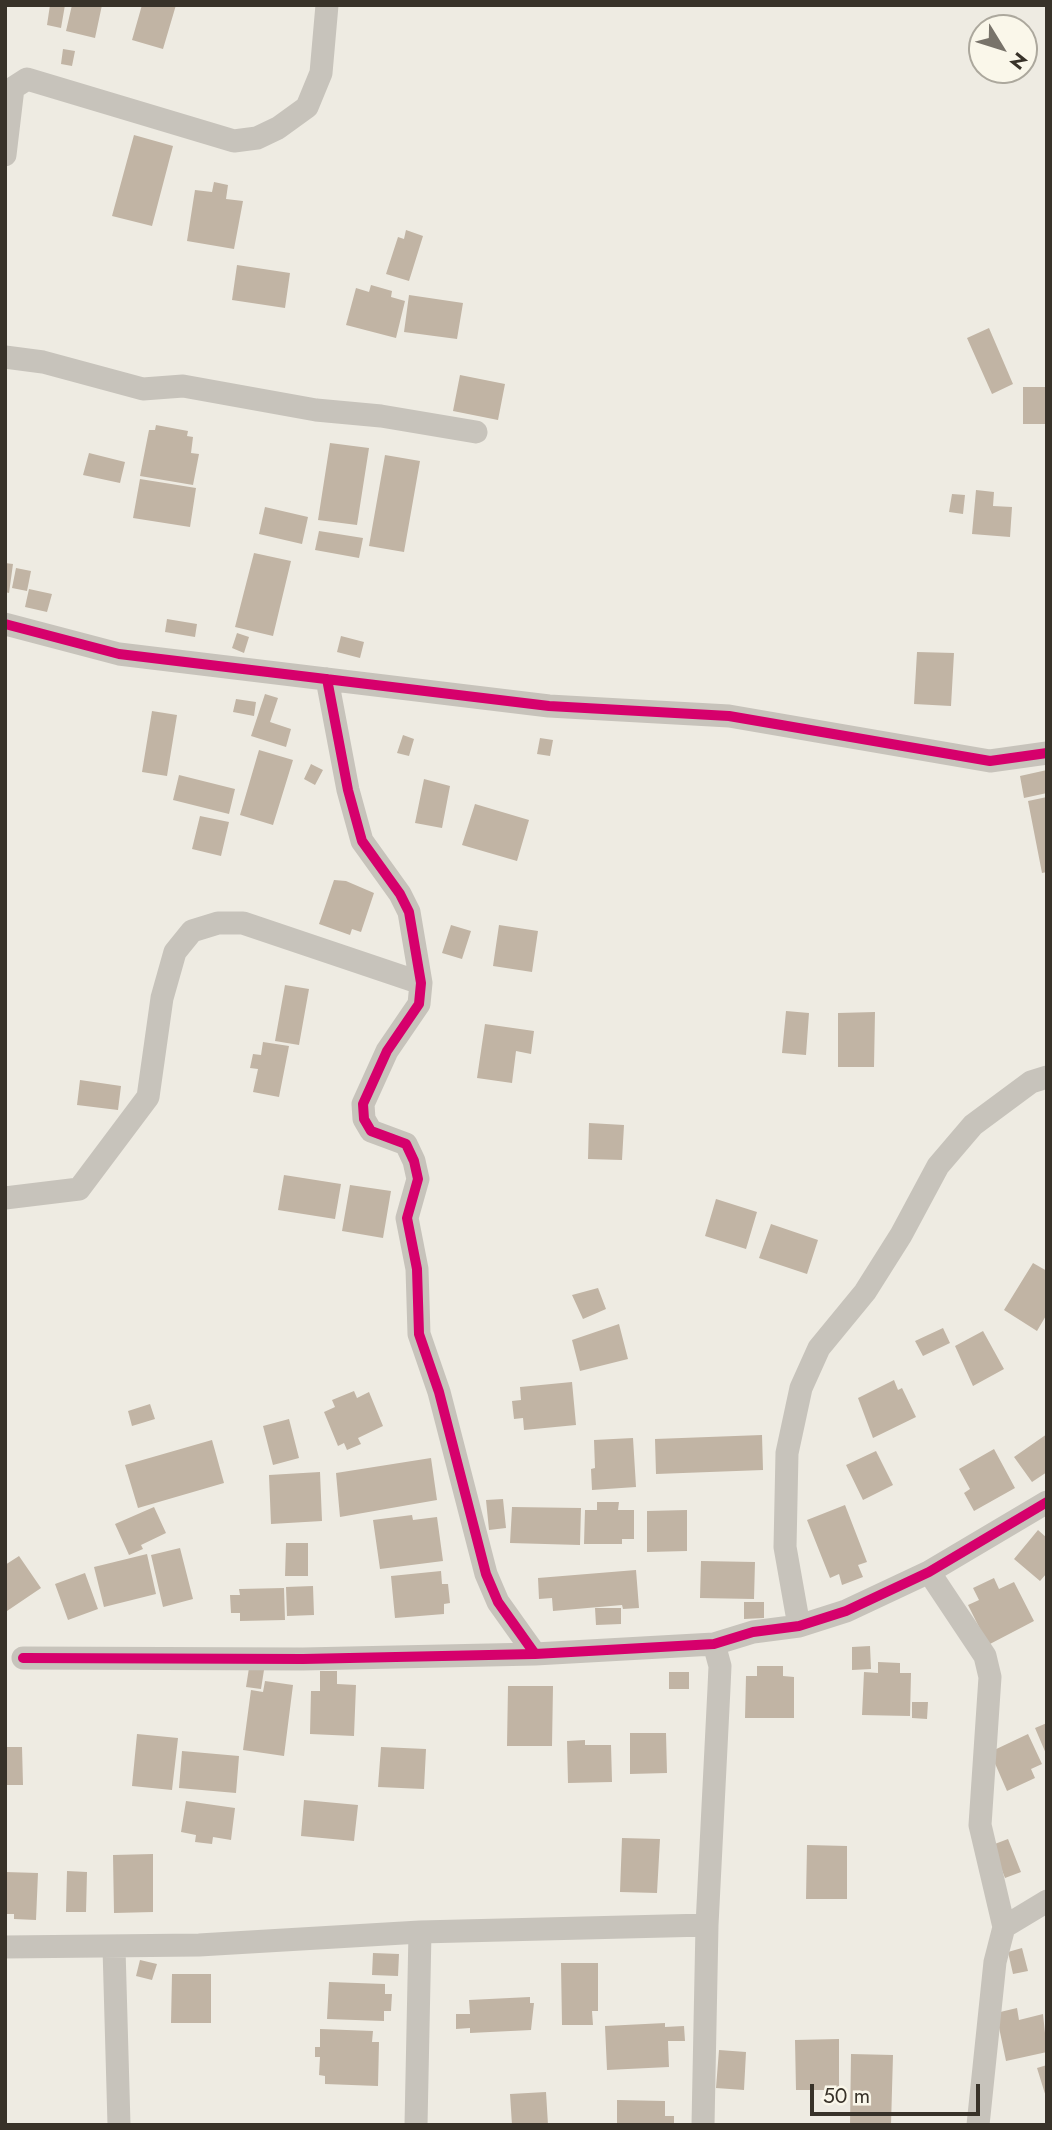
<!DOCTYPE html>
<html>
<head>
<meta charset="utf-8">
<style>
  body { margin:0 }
  #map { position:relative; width:1052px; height:2130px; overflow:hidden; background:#eeebe2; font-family:Jost,sans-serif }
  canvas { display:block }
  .frame { position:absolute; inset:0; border:7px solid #383229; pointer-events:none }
  .north { position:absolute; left:968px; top:14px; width:70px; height:70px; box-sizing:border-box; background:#faf7ea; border:2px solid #aca89d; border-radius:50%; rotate:128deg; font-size:19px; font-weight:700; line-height:28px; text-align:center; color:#383229 }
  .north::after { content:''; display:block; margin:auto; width:24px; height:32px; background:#78736a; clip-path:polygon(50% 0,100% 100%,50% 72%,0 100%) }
  .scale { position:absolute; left:810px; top:2084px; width:170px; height:32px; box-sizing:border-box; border:4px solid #383229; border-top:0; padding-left:9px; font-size:21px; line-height:24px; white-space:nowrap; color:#383229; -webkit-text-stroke:5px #faf7ea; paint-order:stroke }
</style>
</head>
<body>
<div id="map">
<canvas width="1052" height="2130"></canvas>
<div class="frame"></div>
<div class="north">N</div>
<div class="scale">50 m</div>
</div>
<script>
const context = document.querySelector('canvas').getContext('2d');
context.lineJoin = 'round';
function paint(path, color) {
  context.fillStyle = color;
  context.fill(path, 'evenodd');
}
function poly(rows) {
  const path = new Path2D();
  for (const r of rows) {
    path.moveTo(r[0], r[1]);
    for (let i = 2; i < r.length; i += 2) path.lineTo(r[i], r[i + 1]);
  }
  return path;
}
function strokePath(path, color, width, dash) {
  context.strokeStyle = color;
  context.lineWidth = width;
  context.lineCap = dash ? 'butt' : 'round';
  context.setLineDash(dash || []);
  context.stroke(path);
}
paint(poly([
  [50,5,65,5,61,28,47,25],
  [72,5,102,5,95,38,66,31],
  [142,5,176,5,163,49,132,40],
  [63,49,75,51,72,66,61,64],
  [134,135,173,146,152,226,112,216],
  [214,182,228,185,226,199,243,201,234,249,187,241,195,190,212,192],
  [406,230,423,236,409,281,386,274,398,237,404,239],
  [237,265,290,273,285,308,232,300],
  [371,285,392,291,391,297,405,301,396,338,346,325,356,288,369,292],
  [409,295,463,303,457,339,404,332],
  [989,328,1013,384,992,394,967,338],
  [460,375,505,384,498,420,453,411],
  [1023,387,1047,387,1047,424,1023,424],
  [156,425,188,431,187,436,193,437,191,453,199,454,193,485,140,476,149,430,155,430],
  [330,443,369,448,357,525,318,520],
  [89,453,125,462,120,483,83,475],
  [385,455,420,461,404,552,369,546],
  [140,479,196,488,190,527,133,518],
  [976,490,994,492,993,506,1012,507,1010,537,972,534],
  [952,494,965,495,963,514,949,512],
  [265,507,308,517,302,544,259,534],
  [319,531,363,538,359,558,315,550],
  [254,553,291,561,273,636,235,627],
  [5,563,13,564,9,593,5,592],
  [16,568,31,571,27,591,12,588],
  [29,589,52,594,47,612,25,607],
  [167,619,197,624,195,637,165,632],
  [237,633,249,637,244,653,232,648],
  [341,636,364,642,360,658,337,652],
  [917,652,954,653,951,706,914,704],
  [265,694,278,698,270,722,291,729,286,747,251,736],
  [236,699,256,702,254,716,233,712],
  [152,711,177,715,167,776,142,772],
  [403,735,414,739,409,756,397,753],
  [540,738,553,740,550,756,537,754],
  [259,750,293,760,273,825,240,815],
  [311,764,323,770,315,785,304,779],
  [1047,770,1047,793,1024,798,1020,776],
  [179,775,235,789,229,814,173,800],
  [424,779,450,786,442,828,415,823],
  [1047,797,1047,872,1042,873,1028,801],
  [475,804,529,820,517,861,462,845],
  [200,816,229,822,221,856,192,849],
  [334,880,346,881,374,893,361,932,352,929,350,935,319,924],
  [451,925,471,931,462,959,442,953],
  [499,925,538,931,532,972,493,966],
  [285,985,309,989,299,1045,275,1041],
  [786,1011,809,1013,806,1055,782,1053],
  [875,1012,874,1067,838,1067,838,1013],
  [485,1024,534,1031,531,1054,516,1051,512,1083,477,1078],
  [263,1042,289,1046,279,1097,253,1092,258,1069,250,1068,253,1054,261,1055],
  [80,1080,121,1086,118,1110,77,1105],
  [589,1123,624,1125,622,1160,588,1159],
  [284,1175,341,1184,335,1219,278,1210],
  [350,1185,391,1191,383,1238,342,1231],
  [716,1199,757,1212,746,1249,705,1236],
  [771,1224,818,1240,807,1274,759,1258],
  [1033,1263,1047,1271,1047,1314,1037,1331,1004,1310],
  [598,1288,606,1309,583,1319,572,1295],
  [619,1324,628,1359,580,1371,572,1340],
  [943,1328,950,1343,923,1356,915,1341],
  [983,1331,1004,1369,973,1386,955,1346],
  [894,1380,898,1390,902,1388,916,1417,873,1438,858,1398],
  [572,1382,576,1425,524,1430,523,1418,514,1419,512,1401,521,1400,520,1387],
  [354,1391,357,1398,369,1392,383,1426,358,1438,361,1444,347,1450,344,1443,338,1446,324,1412,335,1407,332,1400],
  [150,1404,155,1419,132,1426,128,1411],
  [289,1419,299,1458,273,1465,263,1426],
  [1047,1434,1047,1472,1032,1482,1014,1457],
  [762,1435,763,1470,656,1474,655,1439],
  [633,1438,636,1487,592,1490,591,1469,595,1468,594,1440],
  [212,1440,224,1483,138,1508,125,1465],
  [994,1449,1015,1488,974,1511,964,1493,970,1489,959,1469],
  [876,1451,893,1485,863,1500,846,1465],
  [431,1458,437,1500,340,1517,336,1473],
  [320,1472,322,1521,271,1524,269,1475],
  [503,1499,506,1528,489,1530,486,1500],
  [597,1502,619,1502,618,1510,634,1510,634,1539,622,1539,622,1544,584,1544,585,1510,597,1510],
  [845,1505,867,1562,858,1565,863,1577,842,1585,839,1574,830,1578,807,1520],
  [154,1507,166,1533,141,1545,143,1549,129,1555,115,1524],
  [512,1507,581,1508,580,1545,510,1543],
  [687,1510,687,1551,647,1552,647,1511],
  [412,1515,413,1520,437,1517,443,1561,380,1569,373,1520],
  [1038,1530,1047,1538,1047,1573,1040,1581,1014,1559],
  [286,1543,308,1543,308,1576,285,1576],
  [180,1548,193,1599,163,1607,151,1555],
  [147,1554,156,1594,104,1607,94,1567],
  [19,1556,41,1588,7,1611,5,1565],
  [701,1561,755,1562,754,1599,700,1598],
  [636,1570,639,1608,623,1609,622,1605,553,1611,552,1598,539,1599,538,1578],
  [441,1571,442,1584,448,1584,450,1603,444,1604,444,1614,395,1618,391,1576],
  [85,1573,98,1609,68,1620,55,1584],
  [994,1578,999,1589,1014,1582,1034,1621,988,1645,968,1605,979,1600,973,1588],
  [313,1586,314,1615,287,1616,286,1587],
  [284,1588,285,1620,240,1621,240,1613,231,1613,230,1595,240,1595,239,1589],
  [744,1602,764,1602,764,1618,744,1619],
  [595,1608,621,1608,621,1624,596,1625],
  [870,1646,871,1669,852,1670,852,1647],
  [878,1662,900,1663,900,1673,911,1673,910,1716,862,1715,864,1672,878,1673],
  [757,1666,783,1666,783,1676,794,1677,794,1718,745,1718,746,1676,757,1676],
  [249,1668,264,1670,261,1689,246,1687],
  [320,1671,337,1671,337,1684,356,1685,354,1736,310,1734,311,1691,320,1691],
  [669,1672,689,1672,689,1689,669,1689],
  [265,1681,293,1685,284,1756,243,1750,251,1690,263,1692],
  [508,1686,553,1686,552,1746,507,1746],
  [912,1702,928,1702,927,1719,912,1718],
  [1047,1723,1047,1756,1035,1728],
  [630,1733,666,1733,667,1773,630,1774],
  [137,1734,178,1738,172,1790,132,1786],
  [1028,1734,1042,1764,1031,1769,1035,1778,1007,1791,990,1752],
  [585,1740,585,1745,611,1745,612,1782,568,1783,567,1741],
  [5,1747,22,1747,23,1785,5,1785],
  [381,1747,426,1749,424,1789,378,1787],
  [182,1751,239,1756,236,1793,179,1788],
  [304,1800,358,1805,354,1841,301,1836],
  [186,1801,235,1808,231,1840,213,1837,212,1844,195,1842,196,1835,181,1832],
  [622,1838,660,1839,657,1893,620,1892],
  [1008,1839,1021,1872,1005,1878,992,1845],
  [807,1845,847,1846,847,1899,806,1899],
  [153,1854,153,1912,114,1913,113,1855],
  [67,1871,87,1872,86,1912,66,1912],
  [5,1872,38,1873,36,1920,14,1919,14,1914,5,1914],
  [1022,1948,1028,1971,1013,1974,1008,1952],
  [373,1953,399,1954,398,1976,372,1975],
  [140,1960,157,1964,152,1980,136,1976],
  [561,1963,598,1963,598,2011,592,2011,593,2025,562,2025],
  [172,1974,211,1974,211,2023,171,2023],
  [329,1982,385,1984,385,1994,392,1994,391,2011,384,2011,384,2021,327,2019],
  [530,1997,530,2003,534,2003,531,2030,470,2033,470,2028,456,2029,456,2014,470,2014,469,2000],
  [1017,2008,1019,2020,1043,2014,1047,2052,1006,2061,996,2013],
  [665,2023,665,2027,684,2026,685,2041,668,2041,669,2067,607,2070,605,2026],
  [320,2029,373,2031,372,2042,379,2042,378,2086,325,2084,325,2076,319,2075,320,2057,315,2057,315,2047,320,2047],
  [839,2039,839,2090,796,2090,795,2040],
  [719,2050,746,2052,744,2090,716,2088],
  [851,2054,893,2055,891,2125,850,2125],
  [1047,2065,1047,2097,1046,2097,1037,2068],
  [546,2092,548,2125,512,2125,510,2094],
  [617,2100,665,2101,665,2116,674,2116,674,2125,617,2125]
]), '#c1b4a4');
strokePath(poly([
  [5,155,13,88,27,79,234,141,257,138,278,128,307,107,321,73,327,5],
  [5,357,43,362,143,389,183,386,316,410,381,416,476,432],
  [5,624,119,654,549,706,729,716,990,761,1047,753],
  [327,679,348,790,362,841,400,894,409,912,421,983,419,1004,387,1051,363,1104,364,1119,371,1131,406,1144,414,1161,418,1179,407,1218,417,1269,419,1334,439,1392,486,1574,498,1602,535,1654],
  [5,1198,79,1189,148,1097,162,998,175,952,192,931,218,923,243,923,421,983],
  [929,1572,985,1656,990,1677,980,1825,1004,1927,995,1962,978,2125],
  [799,1626,785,1547,787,1453,801,1388,819,1348,865,1292,901,1235,938,1166,973,1125,1031,1082,1047,1077],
  [23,1658,303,1659,535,1654,714,1644,753,1632,799,1626,846,1611,929,1572,1047,1502],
  [1004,1927,1047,1901],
  [5,1947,199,1945,420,1932,707,1925],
  [114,1948,119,2125],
  [416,2125,420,1932],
  [703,2125,707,1925,719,1688,720,1666,714,1644]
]), '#c7c3bb', 23);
strokePath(poly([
  [5,624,119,654,549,706,729,716,990,761,1047,753],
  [327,679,348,790,362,841,400,894,409,912,421,983,419,1004,387,1051,363,1104,364,1119,371,1131,406,1144,414,1161,418,1179,407,1218,417,1269,419,1334,439,1392,486,1574,498,1602,535,1654],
  [23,1658,303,1659,535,1654,714,1644,753,1632,799,1626,846,1611,929,1572,1047,1502]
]), '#d6006c', 10);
</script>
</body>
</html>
